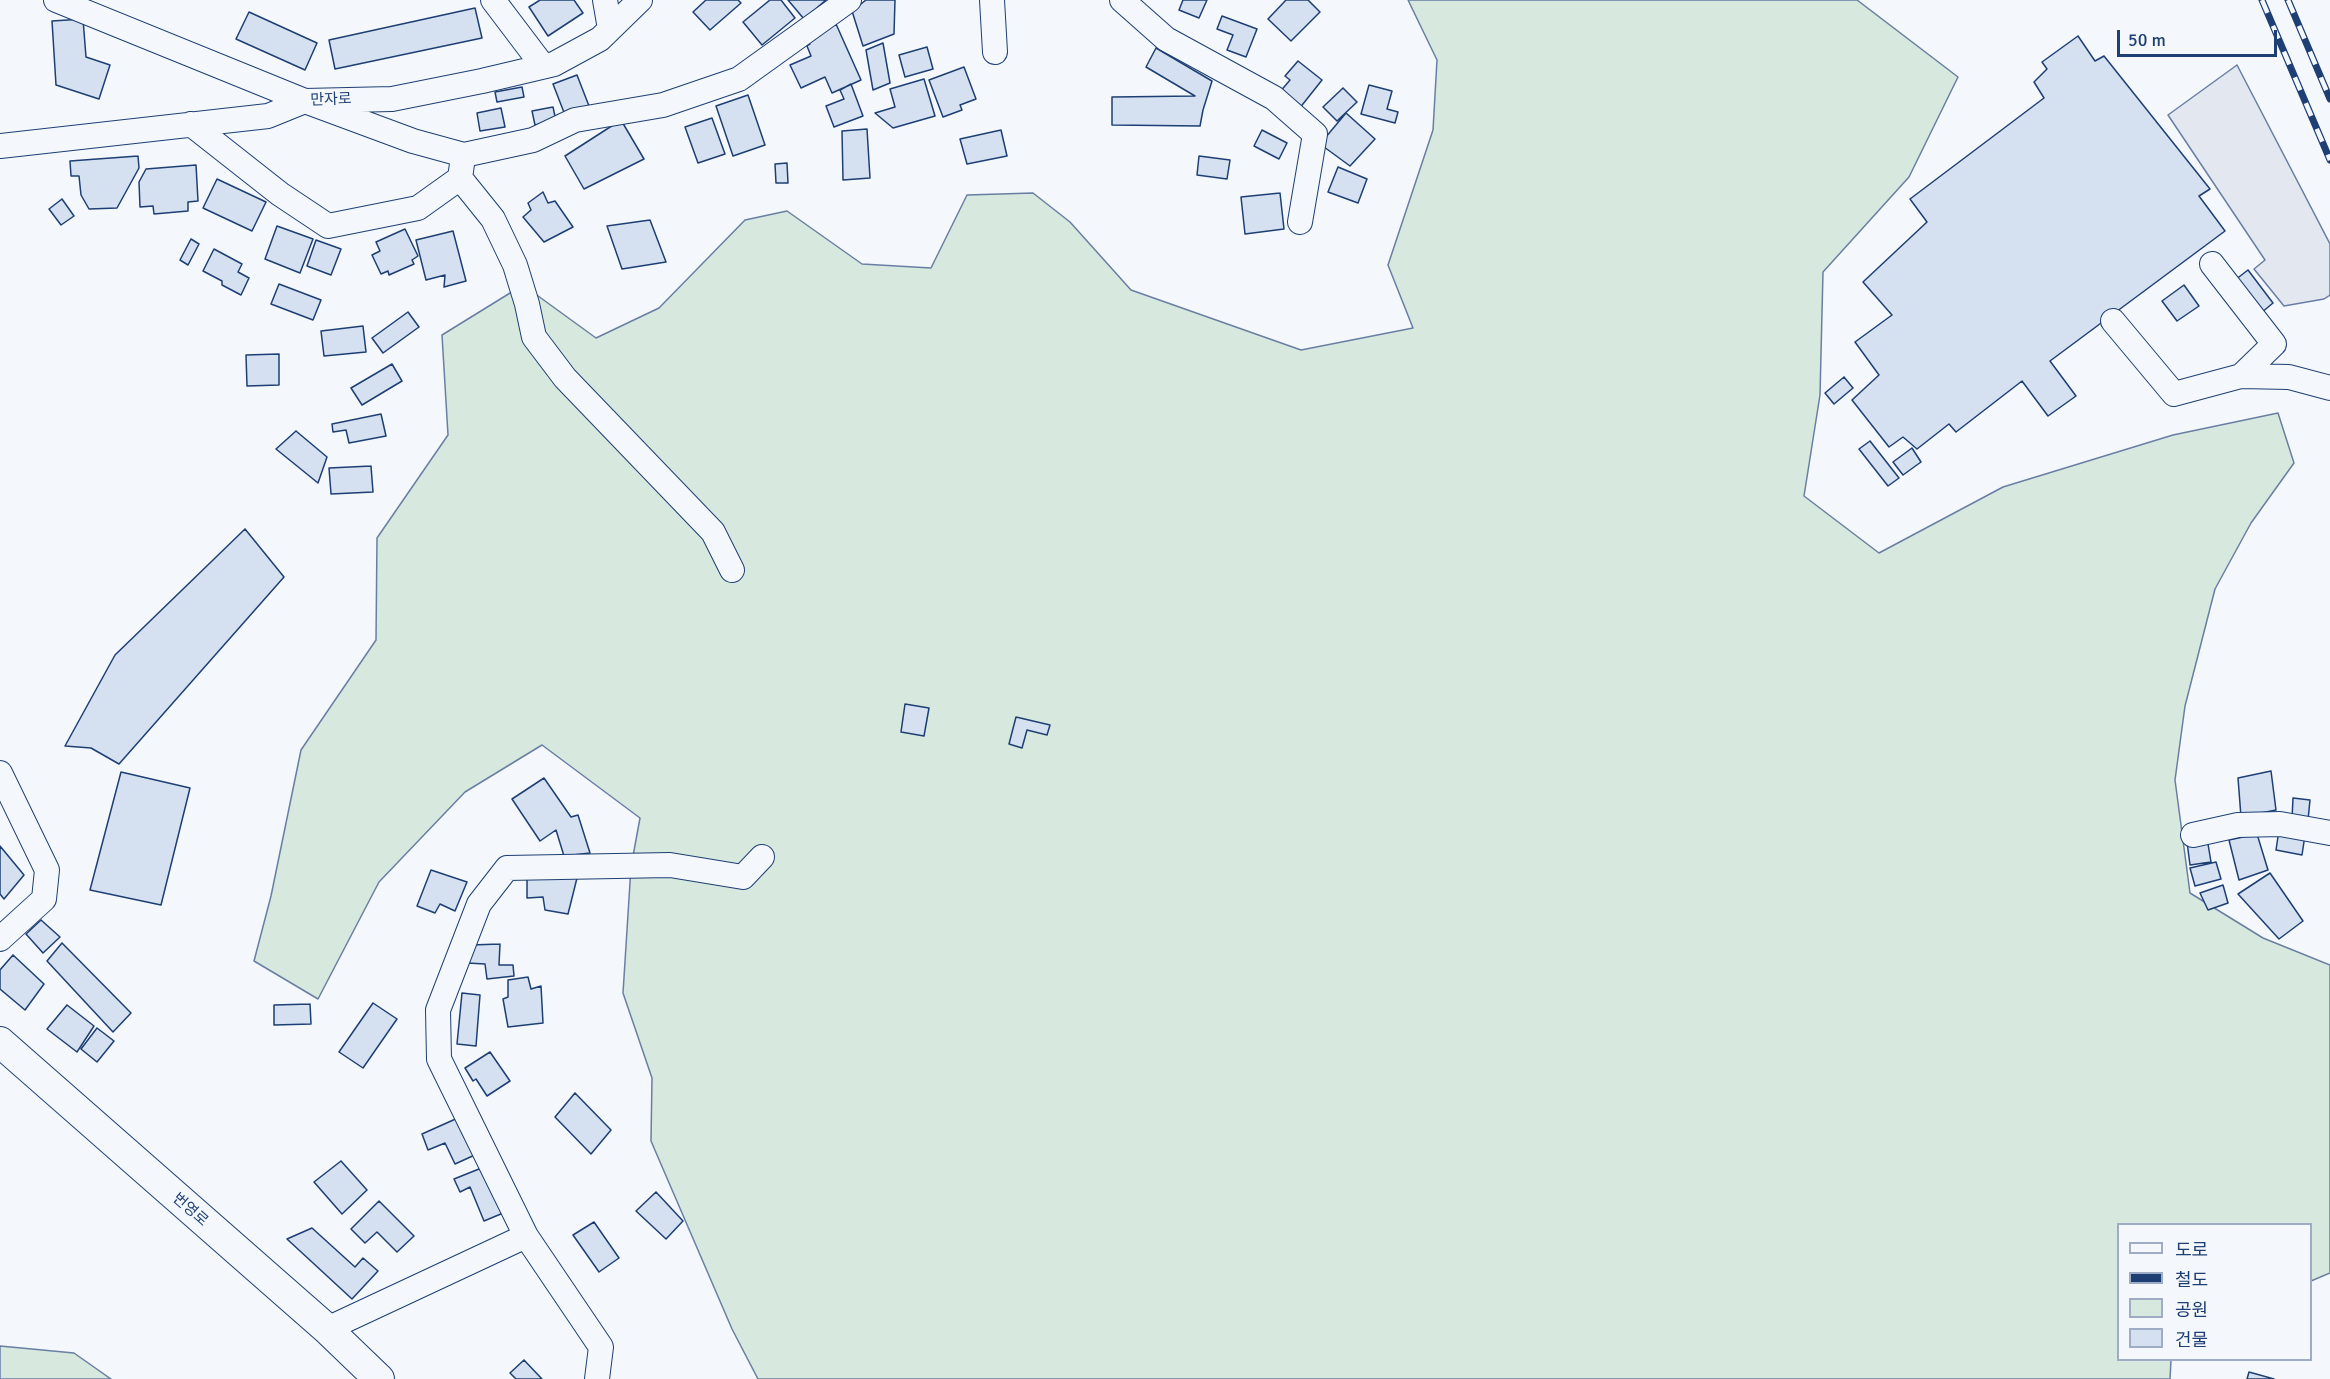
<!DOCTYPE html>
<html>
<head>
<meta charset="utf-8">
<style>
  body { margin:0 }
  #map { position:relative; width:2330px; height:1379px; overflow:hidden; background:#f4f7fb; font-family:Signika,"Noto Sans KR",sans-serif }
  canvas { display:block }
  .legend { position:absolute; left:2117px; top:1223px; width:195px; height:138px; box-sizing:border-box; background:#f4f7fb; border:2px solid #9eadc5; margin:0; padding:8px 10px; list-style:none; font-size:18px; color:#1d3f73 }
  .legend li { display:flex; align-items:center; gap:12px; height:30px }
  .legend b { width:30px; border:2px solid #9eadc5 }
  .scale { position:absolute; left:2117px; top:30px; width:160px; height:27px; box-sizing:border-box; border:3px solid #1d3f73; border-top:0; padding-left:8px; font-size:18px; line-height:21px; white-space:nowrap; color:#1d3f73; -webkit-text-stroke:4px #f4f7fb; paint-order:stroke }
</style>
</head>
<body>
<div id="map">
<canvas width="2330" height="1379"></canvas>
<ul class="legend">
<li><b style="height:8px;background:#f4f7fb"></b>도로</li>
<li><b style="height:8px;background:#1d3f73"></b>철도</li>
<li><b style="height:16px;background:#d7e8df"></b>공원</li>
<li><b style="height:16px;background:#d5e0f0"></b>건물</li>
</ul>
<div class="scale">50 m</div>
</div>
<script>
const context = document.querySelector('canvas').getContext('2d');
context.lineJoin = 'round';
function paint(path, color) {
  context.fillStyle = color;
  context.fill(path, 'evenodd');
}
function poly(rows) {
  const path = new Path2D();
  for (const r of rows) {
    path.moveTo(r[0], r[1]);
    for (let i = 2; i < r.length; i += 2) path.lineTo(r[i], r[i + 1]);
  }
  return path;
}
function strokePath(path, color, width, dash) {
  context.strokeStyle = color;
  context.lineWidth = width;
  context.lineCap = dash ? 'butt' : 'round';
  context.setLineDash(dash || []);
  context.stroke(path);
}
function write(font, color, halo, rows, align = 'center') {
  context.font = font + ' Signika,"Noto Sans KR",sans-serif';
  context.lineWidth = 4.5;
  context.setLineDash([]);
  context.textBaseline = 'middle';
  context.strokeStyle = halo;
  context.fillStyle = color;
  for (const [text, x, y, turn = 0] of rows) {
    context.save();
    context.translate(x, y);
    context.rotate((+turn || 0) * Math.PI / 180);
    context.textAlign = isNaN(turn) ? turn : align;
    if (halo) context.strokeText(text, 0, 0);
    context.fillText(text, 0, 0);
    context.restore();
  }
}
const green = poly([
  [1408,0,1857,0,1958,77,1909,177,1823,272,1820,395,1804,496,1879,553,2003,487,2173,435,2278,413,2294,463,2251,523,2215,589,2185,706,2175,780,2190,893,2263,938,2330,965,2330,1273,2311,1281,2310,1224,2118,1224,2118,1360,2171,1360,2170,1379,758,1379,732,1329,651,1141,652,1078,623,993,631,867,640,818,542,745,465,792,379,882,318,999,254,961,271,896,301,750,376,640,377,538,448,435,442,335,523,285,596,338,659,308,745,220,787,211,862,264,931,268,967,195,1033,193,1070,222,1131,290,1301,350,1413,328,1388,265,1433,130,1437,60,1408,0],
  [0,1346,74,1353,111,1379,0,1379,0,1346]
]);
paint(green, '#d7e8df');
strokePath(green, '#687fa3', 1.5);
const parking = poly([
  [2237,65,2330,244,2330,295,2324,299,2284,306,2254,269,2265,260,2168,115,2237,65]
]);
paint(parking, '#e3e8f0');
strokePath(parking, '#687fa3', 1.5);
const building = poly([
  [540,0,574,0,583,13,548,36,529,7,540,0],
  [706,0,738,0,741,3,710,30,693,12,706,0],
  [770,0,781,0,795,18,762,45,743,22,770,0],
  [788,0,826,0,804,19,788,0],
  [866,0,895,0,894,34,863,46,852,11,866,0],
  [1183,0,1207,0,1199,18,1179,10,1183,0],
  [1286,0,1308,0,1320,12,1291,41,1268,19,1286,0],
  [475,8,482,38,335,69,329,40,475,8],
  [249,12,317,43,305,70,236,39,249,12],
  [1222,16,1257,29,1246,57,1227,50,1233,35,1217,29,1222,16],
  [83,19,86,57,110,65,99,99,56,85,52,21,83,19],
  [836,24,861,80,832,93,825,77,801,88,790,65,811,56,807,46,810,44,807,37,836,24],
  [2078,36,2095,61,2104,56,2210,189,2199,196,2225,231,2050,361,2076,396,2048,416,2022,381,1956,432,1949,424,1917,449,1903,437,1889,447,1852,400,1879,375,1855,342,1892,315,1863,282,1927,222,1910,199,2044,98,2034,82,2047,69,2042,62,2078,36],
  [883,43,890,83,873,90,866,50,883,43],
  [927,47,933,69,905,77,899,55,927,47],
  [1156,48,1212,81,1203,110,1200,126,1112,125,1112,97,1195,96,1146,67,1156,48],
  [1298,61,1322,80,1299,109,1279,93,1290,80,1285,76,1298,61],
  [964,67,976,99,960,105,962,110,943,117,929,80,964,67],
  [577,75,589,106,565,115,553,84,577,75],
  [924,79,935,116,893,128,875,113,895,107,890,89,924,79],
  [851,84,863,116,834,127,826,106,844,99,840,90,851,84],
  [1369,85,1392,91,1387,109,1398,112,1395,123,1361,114,1369,85],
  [522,87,524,97,497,102,495,92,522,87],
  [1343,88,1357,102,1337,121,1323,107,1343,88],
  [748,95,765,145,733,156,716,106,748,95],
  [553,107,556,121,535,125,532,111,553,107],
  [501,108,505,127,480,131,477,113,501,108],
  [1346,113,1375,139,1350,166,1320,144,1346,113],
  [712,118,725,154,698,163,685,127,712,118],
  [621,120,644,159,584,189,565,156,621,120],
  [867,129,870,178,843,180,842,131,867,129],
  [1001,130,1007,156,967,164,960,139,1001,130],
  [1262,130,1287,143,1279,159,1254,146,1262,130],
  [138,156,139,168,117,208,89,209,81,195,79,176,71,176,70,161,138,156],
  [1199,156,1230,160,1227,179,1197,175,1199,156],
  [787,163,788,183,776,183,775,164,787,163],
  [196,165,198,201,188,202,188,211,154,214,153,206,140,207,139,182,146,169,196,165],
  [1338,167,1367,179,1358,203,1328,192,1338,167],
  [217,179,266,202,252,231,203,208,217,179],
  [543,192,548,203,555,201,573,227,544,242,523,217,531,210,528,203,543,192],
  [1280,193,1284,229,1245,234,1241,197,1280,193],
  [62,199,74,216,61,225,49,209,62,199],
  [650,220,666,262,622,269,607,226,650,220],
  [277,226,313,239,300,273,265,259,277,226],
  [405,229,418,256,412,260,414,264,389,275,388,271,381,274,372,255,380,251,376,242,405,229],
  [453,231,466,281,444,287,445,275,426,280,416,240,453,231],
  [191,239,199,244,188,265,180,260,191,239],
  [316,240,341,249,331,275,307,266,316,240],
  [214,249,242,264,238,272,249,278,241,295,222,285,222,281,203,271,214,249],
  [2248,270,2273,303,2261,313,2235,280,2248,270],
  [279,284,321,300,313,320,271,304,279,284],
  [2184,285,2199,306,2177,321,2162,301,2184,285],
  [408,312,419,327,383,353,372,338,408,312],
  [363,326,366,352,324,356,321,331,363,326],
  [279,354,279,385,247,386,246,355,279,354],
  [392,364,402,381,362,405,351,388,392,364],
  [1844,377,1853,388,1834,404,1825,393,1844,377],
  [381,414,386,436,349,443,346,430,333,432,332,424,381,414],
  [296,431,327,457,318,483,276,449,296,431],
  [1870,441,1899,478,1888,486,1859,449,1870,441],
  [1912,448,1921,462,1903,475,1893,462,1912,448],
  [371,466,373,492,331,494,329,468,371,466],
  [245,529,284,577,119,764,91,748,65,746,115,655,245,529],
  [905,704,929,708,924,736,901,732,905,704],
  [1016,717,1050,725,1047,735,1027,730,1022,748,1009,744,1016,717],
  [2271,771,2276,810,2241,817,2238,778,2271,771],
  [121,772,190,788,161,905,90,890,121,772],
  [544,778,571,817,578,815,590,853,564,856,556,830,540,841,512,799,544,778],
  [2293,798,2310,800,2308,820,2292,819,2293,798],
  [2279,830,2305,835,2302,855,2276,850,2279,830],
  [2257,834,2268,870,2239,880,2229,840,2257,834],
  [2207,838,2211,862,2190,865,2187,842,2207,838],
  [0,846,24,875,4,899,0,894,0,846],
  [2216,862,2221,879,2195,886,2190,868,2216,862],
  [431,870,467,882,455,911,440,904,435,913,417,906,431,870],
  [579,870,568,914,545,910,543,897,527,898,527,873,579,870],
  [2270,873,2303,921,2279,939,2238,894,2270,873],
  [2223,885,2228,903,2208,910,2200,893,2223,885],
  [41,920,60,937,43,953,26,934,41,920],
  [62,943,131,1013,113,1032,47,961,62,943],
  [500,944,499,965,513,965,514,976,487,979,485,964,467,963,471,945,500,944],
  [13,955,44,984,25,1010,0,989,0,970,13,955],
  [528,977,531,989,541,986,543,1023,508,1027,503,999,508,997,508,980,528,977],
  [462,993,480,995,476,1046,457,1044,462,993],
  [373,1003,397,1019,363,1068,339,1052,373,1003],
  [310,1004,311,1024,274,1025,274,1005,310,1004],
  [67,1005,94,1026,77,1052,47,1029,67,1005],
  [97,1028,114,1041,97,1062,81,1049,97,1028],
  [490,1052,510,1081,487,1096,476,1079,473,1081,465,1068,490,1052],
  [575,1093,611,1130,591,1154,555,1117,575,1093],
  [460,1117,477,1154,455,1164,445,1143,428,1150,422,1134,460,1117],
  [341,1161,367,1190,342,1214,314,1182,341,1161],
  [489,1165,508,1211,484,1221,470,1187,460,1192,454,1179,489,1165],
  [656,1192,683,1221,666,1239,636,1211,656,1192],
  [379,1201,414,1236,397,1252,377,1232,365,1243,351,1229,379,1201],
  [594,1222,619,1258,599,1272,573,1235,594,1222],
  [312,1228,355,1267,363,1258,378,1271,352,1299,287,1239,312,1228],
  [524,1360,542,1379,516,1379,510,1373,524,1360],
  [2249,1372,2274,1379,2247,1379,2249,1372]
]);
paint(building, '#d5e0f0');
strokePath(building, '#1d3f73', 1.5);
const minor = poly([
  [56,0,305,101,413,141,464,155,533,140,575,120,663,105,739,79,849,0],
  [493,0,543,66],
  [605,0,610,29],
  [992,0,995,52],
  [1122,0,1166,39,1274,98,1315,134,1300,222],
  [191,124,280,194,328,226,418,208,460,178,462,164],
  [0,146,268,116,305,101,392,99,482,81,554,64,600,39,640,0],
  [460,178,493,219,515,265,527,304,534,337,565,378,713,532,732,570],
  [2212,264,2274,344,2241,376,2289,377,2330,388],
  [2113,321,2174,394,2241,376],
  [0,773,47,870,44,899,0,939],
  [2193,835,2238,825,2280,824,2330,833],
  [327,1329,526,1236],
  [597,1379,601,1347,526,1236,439,1059,438,1010,479,904,507,868,670,865,743,877,762,857]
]);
const major = poly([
  [0,1042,327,1329,379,1379]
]);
strokePath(minor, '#1d3f73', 26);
strokePath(major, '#1d3f73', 32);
strokePath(minor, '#f4f7fb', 24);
strokePath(major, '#f4f7fb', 30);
const rail = poly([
  [2262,0,2330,160],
  [2288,0,2330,99]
]);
strokePath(rail, '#1d3f73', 7);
strokePath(rail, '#f4f7fb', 4.5, [14]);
write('15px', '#1d3f73', '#f4f7fb', [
  ["만자로",331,100,-2],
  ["번영로",190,1210,41]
]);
</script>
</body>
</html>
